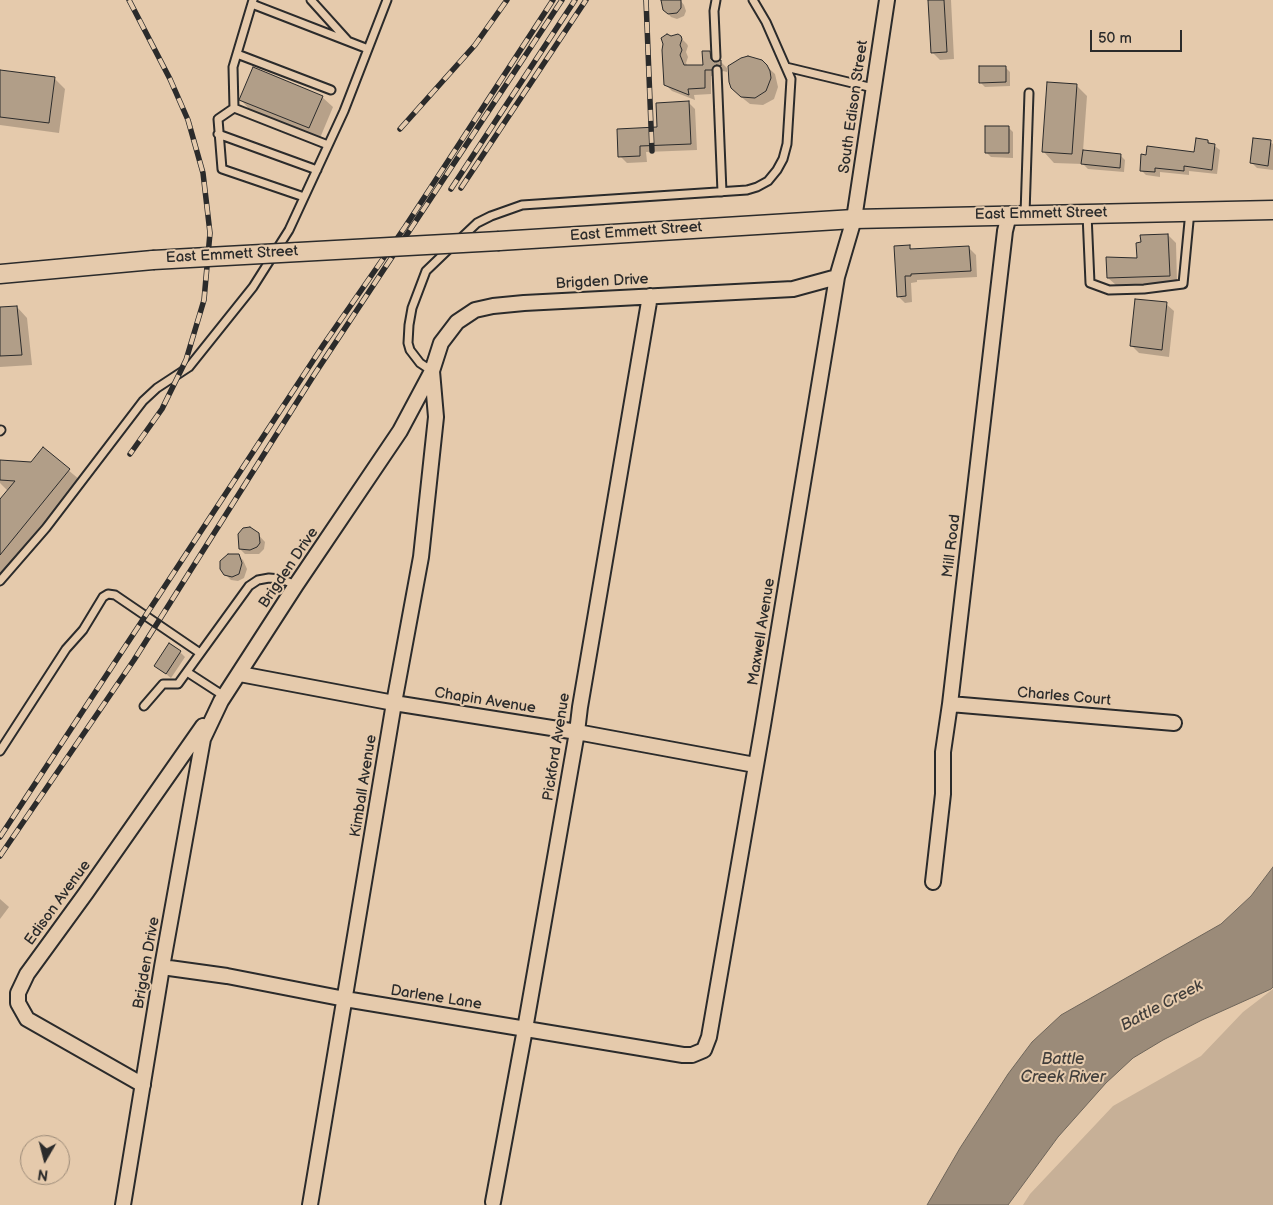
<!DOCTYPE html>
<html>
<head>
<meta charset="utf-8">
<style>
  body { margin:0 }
  #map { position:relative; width:1273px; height:1205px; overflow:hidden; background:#e5caac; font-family:"Balsamiq Sans",sans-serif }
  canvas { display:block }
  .north { position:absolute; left:20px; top:1135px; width:50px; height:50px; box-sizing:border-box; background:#e5caac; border:1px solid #9b8a78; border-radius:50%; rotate:188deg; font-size:14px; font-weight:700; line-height:20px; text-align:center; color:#2b2b2b }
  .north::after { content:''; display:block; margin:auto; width:18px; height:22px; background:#2b2b2b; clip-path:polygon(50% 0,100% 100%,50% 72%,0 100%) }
  .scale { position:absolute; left:1090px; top:30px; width:92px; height:22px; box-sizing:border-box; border:2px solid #2b2b2b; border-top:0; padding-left:6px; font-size:15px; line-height:18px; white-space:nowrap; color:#2b2b2b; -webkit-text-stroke:4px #e5caac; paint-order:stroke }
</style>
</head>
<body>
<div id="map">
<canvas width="1273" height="1205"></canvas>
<div class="north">N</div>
<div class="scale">50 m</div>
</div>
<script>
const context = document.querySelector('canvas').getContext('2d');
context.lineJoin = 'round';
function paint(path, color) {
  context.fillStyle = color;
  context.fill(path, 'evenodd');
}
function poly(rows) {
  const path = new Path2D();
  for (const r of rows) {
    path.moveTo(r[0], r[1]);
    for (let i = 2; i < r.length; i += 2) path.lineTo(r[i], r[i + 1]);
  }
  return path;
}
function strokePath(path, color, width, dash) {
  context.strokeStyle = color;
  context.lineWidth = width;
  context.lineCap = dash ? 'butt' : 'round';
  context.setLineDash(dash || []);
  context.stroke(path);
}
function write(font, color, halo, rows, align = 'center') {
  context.font = font + ' "Balsamiq Sans",sans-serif';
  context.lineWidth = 4;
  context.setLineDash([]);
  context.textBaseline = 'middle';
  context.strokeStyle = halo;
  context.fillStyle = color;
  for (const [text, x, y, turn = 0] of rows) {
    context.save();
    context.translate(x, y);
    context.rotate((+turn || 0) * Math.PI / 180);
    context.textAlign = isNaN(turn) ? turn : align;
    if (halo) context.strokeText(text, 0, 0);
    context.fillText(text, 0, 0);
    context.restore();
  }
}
paint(poly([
  [1273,989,1273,1205,1023,1205,1030,1194,1113,1106,1201,1056,1243,1012]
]), '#c7b097');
const water = poly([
  [1273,867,1273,987,1271,989,1202,1020,1163,1040,1133,1058,1106,1083,1058,1137,1008,1205,927,1205,960,1148,1008,1074,1032,1042,1061,1015,1221,924,1251,896,1273,867]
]);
paint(water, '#9b8b79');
strokePath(water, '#6e655a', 1);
paint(poly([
  [664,0,680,0,684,5,686,11,684,16,677,19,671,17,666,11],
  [930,0,951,0,954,59,940,60,932,52],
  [671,37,680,37,687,44,688,46,686,52,688,57,686,63,688,67,705,66,710,52,716,59,717,62,720,61,727,68,727,72,723,71,718,76,711,76,711,94,694,95,695,100,672,91,665,84],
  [761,61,775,74,778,87,774,99,763,105,750,104,740,96],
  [1005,67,1010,72,1010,86,985,87,980,82],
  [0,72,54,78,65,89,59,133,0,125],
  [1076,85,1087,96,1083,151,1120,155,1125,160,1124,172,1088,169,1083,164,1054,163,1044,152],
  [322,97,333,107,320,138,251,111,241,100],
  [688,102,695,109,697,150,646,152,647,162,627,163,620,156,658,128],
  [1008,127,1013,132,1013,158,991,157,986,152],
  [1208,141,1220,150,1217,174,1189,171,1189,175,1160,172,1160,177,1146,175,1141,170,1195,154],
  [1270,142,1273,144,1273,170,1257,168,1252,163],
  [1168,235,1176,243,1177,283,1116,285,1108,278,1138,259],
  [909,247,913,250,969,248,976,255,977,277,917,280,917,282,911,283,912,302,905,303,898,296],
  [1166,304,1174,311,1169,357,1139,353,1131,345],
  [17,307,27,318,32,365,0,367,0,309],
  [43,449,80,480,0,578,0,501,9,490,7,490,0,483,0,461,31,463],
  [253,529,265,542,264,549,259,554,245,554,240,549,244,530],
  [229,555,238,555,243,560,247,569,244,578,238,581,231,580,222,571,220,565,223,558],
  [180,652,185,657,171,678,156,666],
  [0,899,9,907,0,919]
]), '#0003');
const building = poly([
  [661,0,681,0,681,8,677,13,668,14,663,10,661,0],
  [928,0,944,0,947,52,931,53,928,0],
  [667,34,671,36,678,34,681,36,682,39,680,45,682,50,680,55,684,65,703,65,702,51,710,51,711,59,714,62,721,60,721,66,716,65,712,70,705,70,705,88,688,89,689,95,664,85,662,50,663,44,661,38,667,34],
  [748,56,762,60,767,65,770,71,771,78,766,91,755,98,741,97,731,88,729,82,728,66,741,58,748,56],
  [979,66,1006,66,1006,82,979,83,979,66],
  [253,67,323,96,309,128,239,100,253,67],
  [0,70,55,77,49,123,0,117,0,70],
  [1047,82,1077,84,1072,154,1042,152,1047,82],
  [689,101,691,144,640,146,640,156,618,157,617,129,657,127,656,103,689,101],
  [985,126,1009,126,1009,153,985,153,985,126],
  [1196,138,1208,140,1208,143,1215,144,1212,170,1184,166,1184,171,1155,168,1155,172,1140,171,1141,154,1146,155,1147,146,1194,152,1196,138],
  [1253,138,1271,140,1268,166,1250,163,1253,138],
  [1083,150,1121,154,1120,168,1081,164,1083,150],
  [1168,234,1170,276,1107,278,1106,257,1137,258,1136,243,1141,242,1140,235,1168,234],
  [910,245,910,249,969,246,971,271,911,274,911,276,905,276,906,296,897,297,894,246,910,245],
  [1135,299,1167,302,1162,350,1130,346,1135,299],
  [17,306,22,355,0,356,0,307,17,306],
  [43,447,70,469,0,555,0,499,15,481,0,480,0,460,31,462,43,447],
  [250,527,259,533,260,543,257,547,250,550,239,549,238,534,243,528,250,527],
  [228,554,239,554,242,563,239,574,232,577,224,575,220,569,220,561,228,554],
  [169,643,181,651,166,674,154,666,169,643]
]);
paint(building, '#b19e88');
strokePath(building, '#2b2b2b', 1);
const service = poly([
  [253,0,233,67,234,108,328,145],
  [311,0,348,41],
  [716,0,714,11,716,57],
  [252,4,368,49],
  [237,54,331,90],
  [786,67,873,88],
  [717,70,722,192],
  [234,108,218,119,222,169,304,197],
  [218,134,317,170],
  [1025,214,1029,93],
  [1087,214,1090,283,1109,290,1144,289,1183,284,1190,211],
  [459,240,477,223,491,216,522,205,747,190,757,187,768,181,777,170,783,159,787,144,791,79,766,22,753,0],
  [432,371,420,363,410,350,408,343,409,325,412,308,426,271,451,247],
  [0,431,1,430],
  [0,581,46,528,143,401,157,388,189,367,253,287,289,230,344,111,387,0],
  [187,672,224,696],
  [144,706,163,684,178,684,249,586,258,580,269,578,281,579,296,585],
  [0,751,66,649,83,630,103,597,108,594,115,595,200,653]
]);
const minor = poly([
  [240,674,394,703,577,732,755,765],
  [950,704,1174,723],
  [933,882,943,794,943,752,950,704,1005,231,1009,215],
  [162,967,227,976,345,999,683,1055,692,1055,704,1050,709,1037,763,725,837,277,854,219,887,0],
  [143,1085,27,1019,18,1003,18,993,27,974,86,893,203,726],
  [493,1202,525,1029,577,732,580,707,650,296],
  [123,1205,162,967,203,739,221,701,296,585,400,431,432,371,441,343,457,322,475,310,493,306,524,303,793,289,837,277],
  [310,1205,394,703,421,557,436,417,432,371]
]);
const tertiary = poly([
  [499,241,854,219,1273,210],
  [0,274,153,260]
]);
strokePath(service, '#2b2b2b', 11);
strokePath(minor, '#2b2b2b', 18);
strokePath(tertiary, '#2b2b2b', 21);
strokePath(service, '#e5caac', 7);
strokePath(minor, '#e5caac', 14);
strokePath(tertiary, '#e5caac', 18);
const rail = poly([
  [129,0,170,79,188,120,203,173,210,233,204,300,186,360,162,409,130,454],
  [646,0,652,151],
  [400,129,475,45,507,0],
  [461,188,586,0],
  [451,189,575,0],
  [0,837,324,344,405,227,553,0],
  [0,856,134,660,314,375,562,0]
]);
strokePath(rail, '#2b2b2b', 5.5);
strokePath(rail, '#e5caac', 4, [11]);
const tertiaryBridge = poly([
  [153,260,499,241]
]);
strokePath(tertiaryBridge, '#2b2b2b', 21, []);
strokePath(tertiaryBridge, '#e5caac', 18);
write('15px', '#2b2b2b', '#e5caac', [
  ["South Edison Street",854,107,-82],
  ["East Emmett Street",1041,214,-1],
  ["East Emmett Street",636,232,-4],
  ["East Emmett Street",232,255,-3],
  ["Brigden Drive",602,282,-3],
  ["Mill Road",952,546,-83],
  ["Brigden Drive",289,568,-56],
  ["Maxwell Avenue",762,632,-81],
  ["Charles Court",1064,697,5],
  ["Chapin Avenue",485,701,9],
  ["Pickford Avenue",557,747,-81],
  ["Kimball Avenue",364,786,-81],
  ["Edison Avenue",58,903,-54],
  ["Brigden Drive",147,963,-80],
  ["Darlene Lane",436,998,9]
]);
write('italic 16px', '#413e3b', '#e5caac', [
  ["Battle Creek",1162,1006,-28],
  ["Battle",1063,1060],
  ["Creek River",1063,1078]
]);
</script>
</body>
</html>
